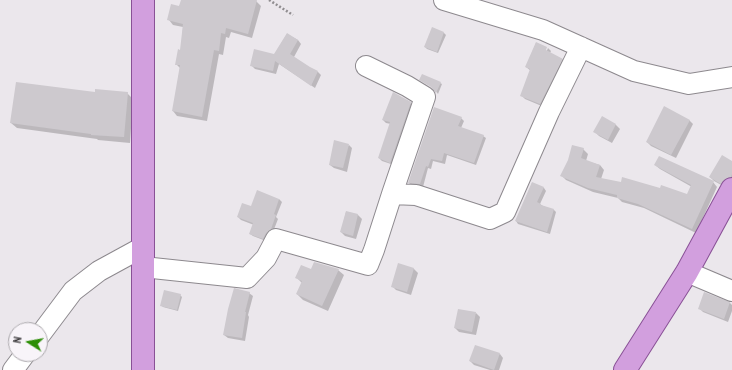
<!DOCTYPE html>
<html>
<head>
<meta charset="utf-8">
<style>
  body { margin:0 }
  #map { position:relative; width:732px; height:370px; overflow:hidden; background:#ebe7ec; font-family:"Archivo Narrow",sans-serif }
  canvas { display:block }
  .north { position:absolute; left:8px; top:322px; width:40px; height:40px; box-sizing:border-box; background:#f8f4f9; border:1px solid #aca9ad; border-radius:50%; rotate:281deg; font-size:11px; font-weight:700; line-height:16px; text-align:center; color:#3a383a }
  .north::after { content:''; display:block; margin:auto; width:14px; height:18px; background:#2c8e05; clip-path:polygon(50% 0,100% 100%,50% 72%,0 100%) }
</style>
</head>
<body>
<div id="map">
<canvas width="732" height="370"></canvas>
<div class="north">N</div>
</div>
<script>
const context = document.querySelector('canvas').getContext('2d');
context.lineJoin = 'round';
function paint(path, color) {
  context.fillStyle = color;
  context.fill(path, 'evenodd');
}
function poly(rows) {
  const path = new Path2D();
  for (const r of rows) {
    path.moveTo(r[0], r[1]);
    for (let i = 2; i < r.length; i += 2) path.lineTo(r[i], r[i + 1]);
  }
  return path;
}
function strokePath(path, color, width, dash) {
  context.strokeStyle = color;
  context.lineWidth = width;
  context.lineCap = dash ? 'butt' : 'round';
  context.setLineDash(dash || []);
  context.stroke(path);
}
paint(poly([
  [182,0,251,0,256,1,261,6,252,38,231,32,229,38,226,37,223,55,219,54,207,121,177,116,173,111,180,68,176,64,181,51,183,27,173,25,169,20,179,7],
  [433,28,444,33,446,35,438,53,427,49,425,47],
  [287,34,298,40,301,44,294,57,309,68,318,72,321,75,315,88,279,64,276,74,255,69,251,65,274,55],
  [536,43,547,48,546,48,545,55,548,48,551,51,550,53,562,59,566,63,544,107,525,99,521,95,531,71,526,67],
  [440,83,442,84,438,94,435,90],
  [95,93,127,93,133,99,130,143,98,140,97,139,17,128,11,123],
  [411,103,414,106,394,165,382,161,379,158,391,124,386,123,383,120],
  [461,118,464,121,461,128,483,136,486,138,476,165,447,155,445,164,433,161,431,169,428,168,423,187,412,186,409,183],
  [602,118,616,125,620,129,612,143,599,136,595,132],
  [689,120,693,124,676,158,651,146,647,142],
  [349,145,352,148,347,172,334,168,330,165],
  [583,149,588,154,586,161,600,165,604,170,601,179,688,195,692,187,660,169,655,165,713,182,717,187,696,233,644,208,622,202,618,198,593,192,566,180,562,176],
  [732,162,732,181,725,187,714,181,710,177],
  [532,183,544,188,546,191,540,204,543,206,554,210,556,212,550,234,518,224,516,221],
  [279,199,282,202,276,217,278,219,273,232,266,241,253,236,250,234,254,225,241,220,238,217],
  [346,212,358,215,362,219,356,239,345,236,341,232],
  [399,264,414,269,418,273,411,295,396,290,392,286],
  [338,270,344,275,328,311,303,300,297,294,302,283,297,278,312,271],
  [249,293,253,296,248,315,249,317,245,341,228,338,224,335],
  [705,293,730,303,732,305,732,311,728,322,703,312,699,308],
  [180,295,182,297,178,311,163,307,161,305],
  [476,313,480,317,476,335,459,332,455,328],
  [500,354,503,358,499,370,490,370,474,365,470,361]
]), '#0003');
paint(poly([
  [181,0,257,0,248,34,226,28,225,34,221,33,219,51,214,50,202,117,172,111,180,65,175,65,178,49,180,50,183,24,167,20,171,4,179,6],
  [432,27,444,32,437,52,424,47],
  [287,33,298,40,290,54,310,67,318,71,311,86,275,61,273,71,250,66,254,49,274,54],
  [536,42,547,47,546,50,563,59,540,104,520,96,530,69,525,67],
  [422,74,441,82,436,93,434,91,431,87,419,80],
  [16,82,95,92,95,89,128,92,124,137,91,135,91,134,10,123],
  [393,92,411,102,390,163,378,158,390,122,382,120],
  [664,106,690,120,671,155,646,142],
  [434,107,462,117,458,126,484,135,474,163,444,153,442,161,431,159,428,167,426,166,420,184,408,183],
  [602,116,616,124,608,140,593,132],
  [334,140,349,144,343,168,329,165],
  [572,145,584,148,581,158,600,165,596,177,621,182,622,177,660,188,661,185,687,194,691,185,654,165,659,156,714,181,692,229,638,204,617,198,617,195,588,188,560,176,568,160],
  [722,155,732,161,732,174,731,177,725,179,721,184,709,177],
  [532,182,544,187,537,202,541,204,541,205,554,209,547,232,515,221],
  [257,190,279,199,274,214,276,215,271,229,266,233,263,239,249,234,253,223,237,217,242,203,251,206],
  [346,211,358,214,353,236,340,232],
  [314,262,339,269,322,306,296,294,302,281,295,278,301,265,311,269],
  [398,263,414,268,407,292,391,287],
  [234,288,250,292,245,312,246,312,242,338,223,335,228,309],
  [164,290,181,294,177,310,160,306],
  [704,292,730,302,724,319,698,309],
  [458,309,476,312,472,332,454,328],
  [475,345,500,353,494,370,469,361]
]), '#cdc9ce');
const minor = poly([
  [444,0,543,30,634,71,689,84,732,77],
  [366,66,407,86,425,97,392,194],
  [143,267,247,278,266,258,276,239,368,265,374,250,392,194,416,195,490,219,505,212,549,112,581,47],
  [687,272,732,291],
  [40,335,73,291,99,271,143,247],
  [13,370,25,354]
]);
const major = poly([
  [143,370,143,0],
  [625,370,687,272,732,189]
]);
strokePath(minor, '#8d898e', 22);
strokePath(major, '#895196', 24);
strokePath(poly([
  [269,0,293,15]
]), '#908d90', 2.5, [2, 2]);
strokePath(minor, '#fff', 20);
strokePath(major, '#d29fde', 22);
</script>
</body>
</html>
